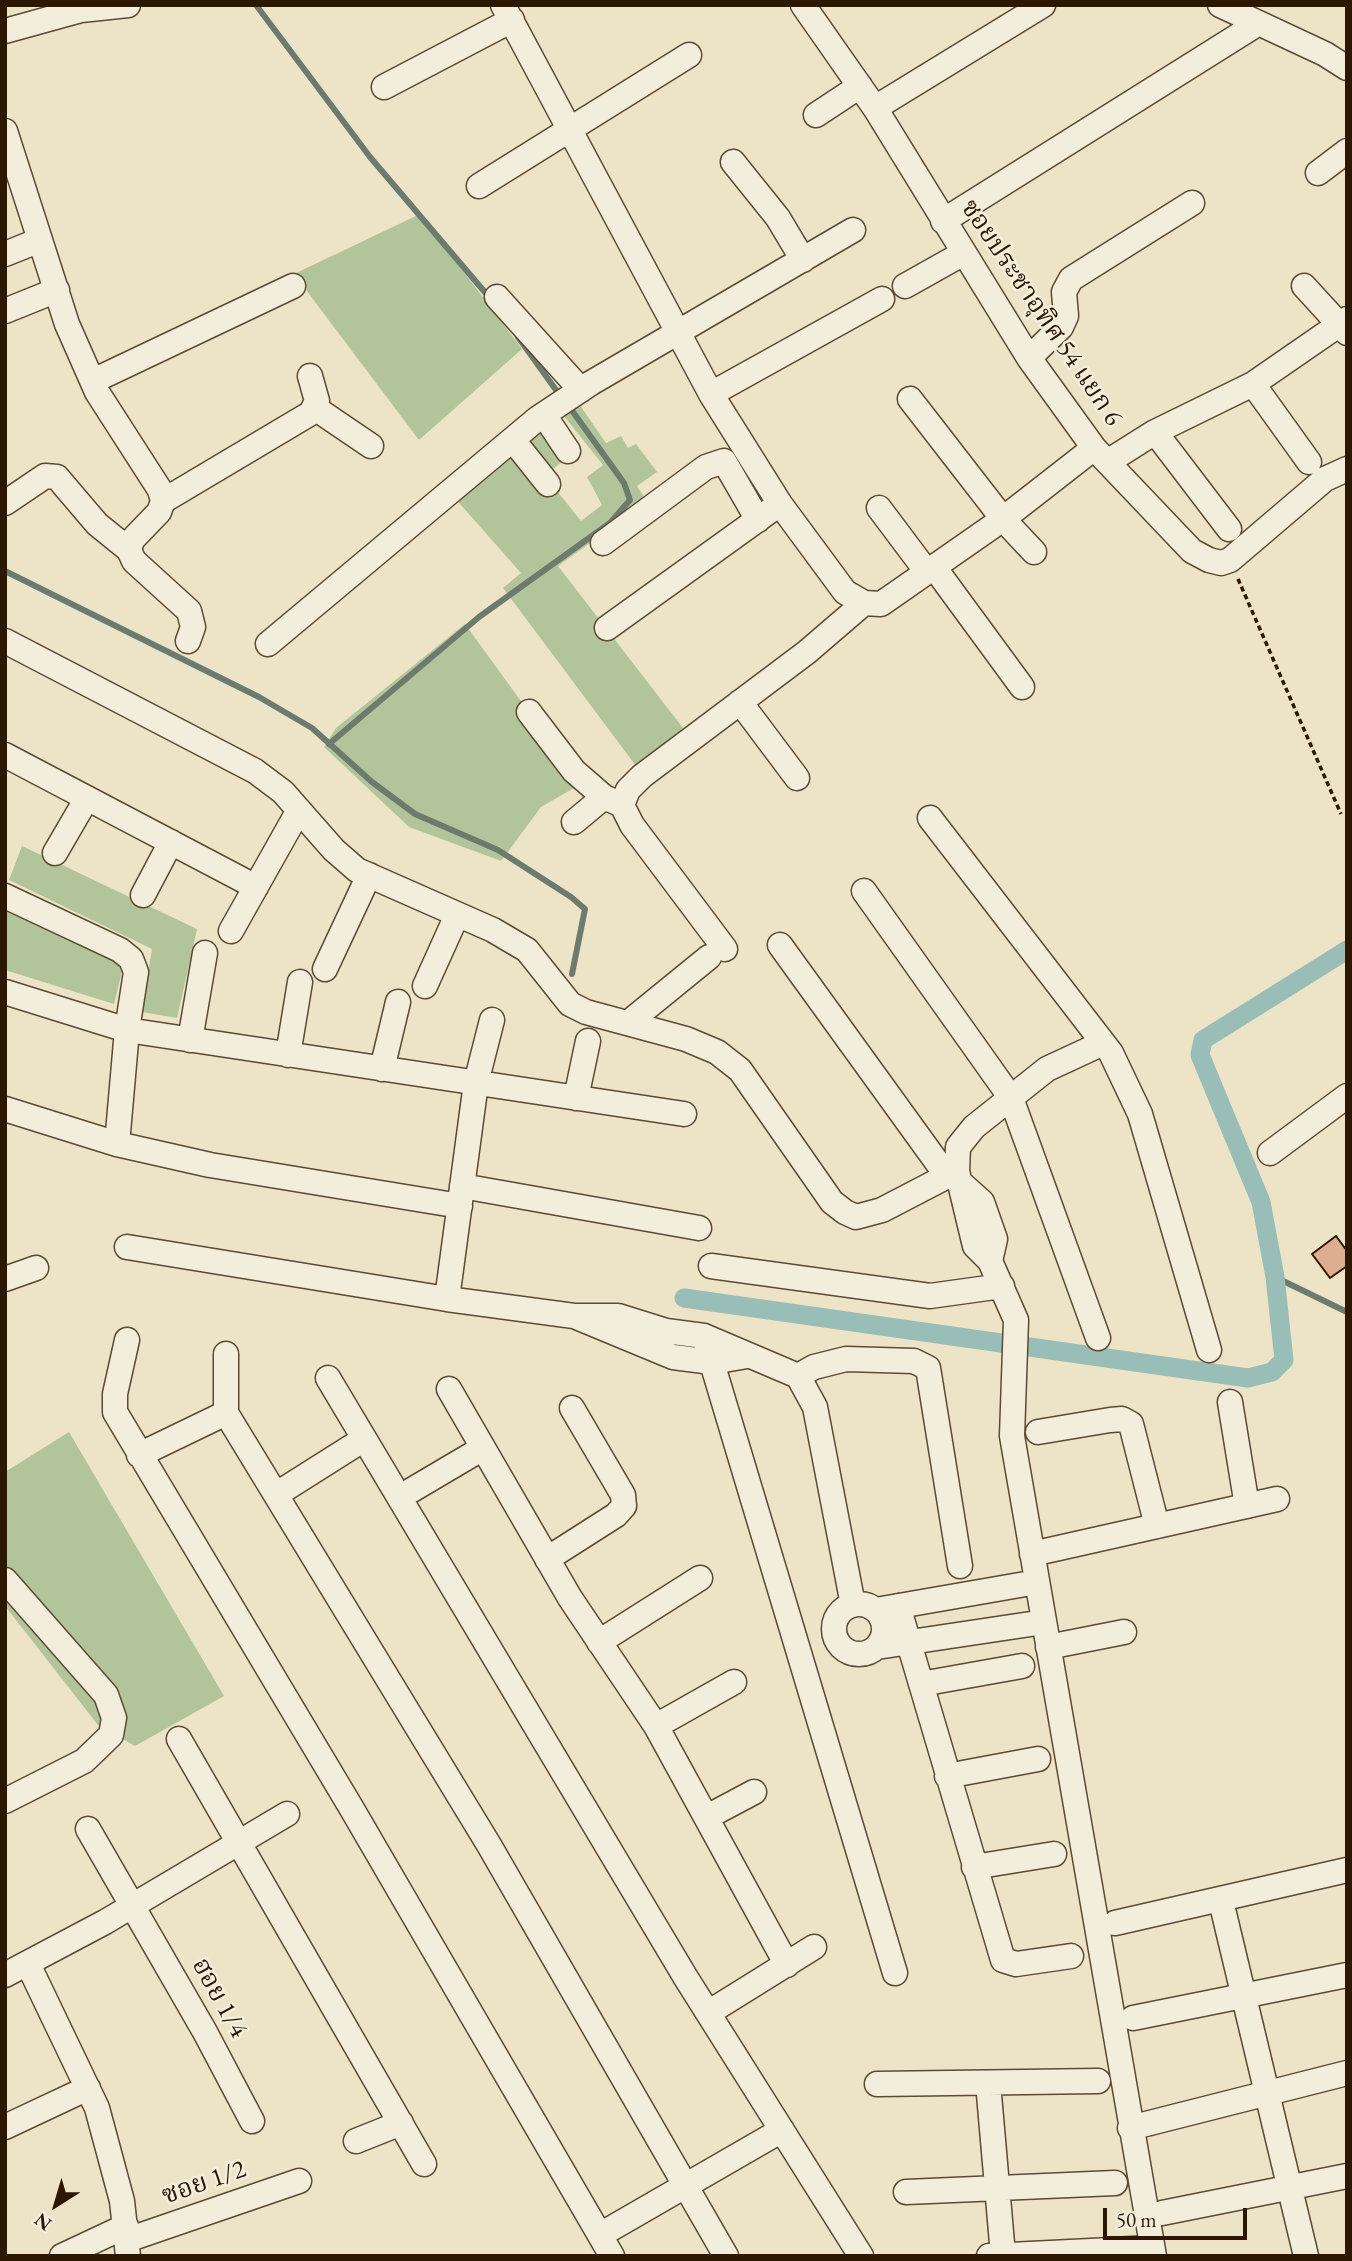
<!DOCTYPE html>
<html>
<head>
<meta charset="utf-8">
<style>
  body { margin:0 }
  #map { position:relative; width:1352px; height:2261px; overflow:hidden; background:#ede3c7; font-family:"EB Garamond",serif }
  canvas { display:block }
  .frame { position:absolute; inset:0; border:7px solid #2b1702; pointer-events:none }
  .north { position:absolute; left:21px; top:2170px; width:70px; height:70px; -webkit-text-stroke:5px #f3eddb; paint-order:stroke; rotate:217deg; font-size:19px; font-weight:700; line-height:28px; text-align:center; color:#2b1702 }
  .north::after { content:''; display:block; margin:auto; width:24px; height:32px; background:#2b1702; clip-path:polygon(50% 0,100% 100%,50% 72%,0 100%) }
  .scale { position:absolute; left:1103px; top:2208px; width:144px; height:32px; box-sizing:border-box; border:4px solid #2b1702; border-top:0; padding-left:9px; font-size:21px; line-height:24px; white-space:nowrap; color:#2b1702; -webkit-text-stroke:5px #f3eddb; paint-order:stroke }
</style>
</head>
<body>
<div id="map">
<canvas width="1352" height="2261"></canvas>
<div class="frame"></div>
<div class="north">N</div>
<div class="scale">50 m</div>
</div>
<script>
const context = document.querySelector('canvas').getContext('2d');
context.lineJoin = 'round';
function paint(path, color) {
  context.fillStyle = color;
  context.fill(path, 'evenodd');
}
function poly(rows) {
  const path = new Path2D();
  for (const r of rows) {
    if (r.length === 3) {
      path.moveTo(r[0] + r[2], r[1]);
      path.arc(r[0], r[1], r[2], 0, 2 * Math.PI);
      continue;
    }
    path.moveTo(r[0], r[1]);
    for (let i = 2; i < r.length; i += 2) path.lineTo(r[i], r[i + 1]);
  }
  return path;
}
function strokePath(path, color, width, dash) {
  context.strokeStyle = color;
  context.lineWidth = width;
  context.lineCap = dash ? 'butt' : 'round';
  context.setLineDash(dash || []);
  context.stroke(path);
}
function write(font, color, halo, rows, align = 'center') {
  context.font = font + ' "EB Garamond","Noto Serif Thai",serif';
  context.lineWidth = 5;
  context.setLineDash([]);
  context.textBaseline = 'middle';
  context.strokeStyle = halo;
  context.fillStyle = color;
  for (const [text, x, y, turn = 0] of rows) {
    context.save();
    context.translate(x, y);
    context.rotate((+turn || 0) * Math.PI / 180);
    context.textAlign = isNaN(turn) ? turn : align;
    if (halo) context.strokeText(text, 0, 0);
    context.fillText(text, 0, 0);
    context.restore();
  }
}
paint(poly([
  [420,214,522,349,419,440,294,274],
  [577,401,606,443,621,436,628,448,636,444,657,472,637,486,647,502,558,566,683,728,636,766,503,588,521,573,453,496,537,424,565,459,545,476,581,521,602,505,587,477,603,465,560,411],
  [465,624,581,784,541,807,501,861,409,827,324,747,336,728],
  [22,846,197,929,177,1018,142,1012,152,949,9,880],
  [5,908,124,963,114,1004,5,970],
  [69,1432,224,1696,135,1746,98,1725,5,1606,5,1472]
]), '#b2c59a');
strokePath(poly([
  [256,5,370,157,489,297],
  [518,337,561,397],
  [5,571,259,697,312,728,372,782,415,814,498,850,571,897,585,909,572,974],
  [329,744,479,617,610,523,630,500,624,483,568,405],
  [1275,1277,1347,1312]
]), '#6d7b6f', 6);
strokePath(poly([
  [684,1298,1248,1378,1272,1372,1284,1360,1275,1277,1261,1202,1200,1055,1203,1040,1347,950]
]), '#99beb7', 19);
const building = poly([
  [1336,1236,1347,1251,1347,1266,1330,1278,1312,1254,1336,1236]
]);
paint(building, '#ddae91');
strokePath(building, '#2b1702', 2);
const minor = poly([
  [503,5,711,394,780,504,845,592,864,603,881,604,1003,519,1094,448],
  [803,5,875,108,1029,358,1094,448,1192,551,1209,560,1221,563,1230,560,1325,479,1347,469],
  [1220,5,1325,54,1347,68],
  [5,31,81,10,128,5],
  [384,87,512,20],
  [875,108,1043,5],
  [816,115,860,86],
  [5,131,67,324,97,392,160,490,163,501,159,512,132,540,129,550,134,561,189,611,193,627,188,641],
  [733,162,778,218,803,260],
  [1318,173,1347,151],
  [479,186,689,55],
  [943,221,1257,24],
  [5,254,40,240],
  [905,286,962,254],
  [1304,286,1347,333],
  [497,297,581,390],
  [5,311,57,290],
  [1029,358,1061,327,1066,316,1064,292,1071,279,1192,203],
  [93,381,293,286],
  [1253,384,1309,462],
  [711,394,882,299],
  [910,399,1003,519,1034,552],
  [315,408,371,446],
  [544,415,568,451],
  [1155,432,1229,529],
  [513,440,548,484],
  [1109,461,1155,432,1253,384,1347,319],
  [163,501,311,413,317,401,310,376],
  [5,503,45,476,57,477,97,524,129,550],
  [879,508,927,572],
  [603,543,706,467,724,461,758,520],
  [934,567,1022,687],
  [607,628,771,510],
  [5,641,255,771,283,792,334,850,357,870,493,930,527,950,570,1004,586,1012,686,1039,717,1052,740,1070,832,1202,845,1212,856,1217,882,1210,957,1171],
  [268,644,537,419,591,383,853,230],
  [740,702,797,778],
  [529,712,574,771,604,797,622,805],
  [5,755,256,887],
  [930,818,1111,1053,1140,1114,1209,1350],
  [574,822,604,797],
  [55,853,87,798],
  [864,891,1011,1098,1098,1338],
  [143,895,171,842],
  [5,896,120,950,131,959,136,972,127,1030,117,1144],
  [231,931,299,810],
  [780,945,947,1176],
  [725,949,632,825,622,805,628,790,642,776,807,652,864,603],
  [325,969,369,875],
  [425,986,457,915],
  [5,992,127,1030,684,1114],
  [628,1023,709,957],
  [190,1040,205,953],
  [1103,1043,1047,1069,974,1127,958,1147,957,1171,975,1246,990,1261,1016,1320,1012,1436,1154,2256],
  [288,1055,300,982],
  [382,1069,398,1002],
  [576,1098,588,1041],
  [5,1109,117,1144,210,1165,460,1206],
  [1270,1153,1347,1096],
  [963,1185,982,1202,995,1239,990,1261],
  [462,1186,699,1228],
  [127,1247,447,1299,574,1316],
  [711,1266,930,1296,1002,1286],
  [5,1279,36,1268],
  [447,1299,476,1083,492,1020],
  [704,1336,895,1973],
  [127,1340,115,1394,115,1412,352,1809,612,2256],
  [226,1354,226,1413,489,1845,726,2256],
  [747,1356,712,1362,673,1357,574,1316,618,1316,666,1331,704,1336,798,1376,815,1407,853,1605],
  [798,1376,814,1367,846,1359,914,1361,928,1368,960,1566],
  [328,1378,686,1978,861,2256],
  [449,1389,570,1598,656,1726,787,1965],
  [1230,1402,1247,1506],
  [1038,1432,1110,1420,1122,1419,1131,1424,1157,1526],
  [139,1455,226,1413],
  [277,1494,364,1439],
  [400,1497,483,1448],
  [1032,1554,1277,1499],
  [547,1559,616,1515,624,1506,623,1495,572,1408],
  [5,1580,106,1695,114,1718,111,1735,84,1761,5,1801],
  [859,1629,25],
  [898,1606,1003,1960,1016,1964,1071,1956],
  [876,1610,1037,1582],
  [599,1642,700,1578],
  [877,1647,1044,1622],
  [1048,1647,1124,1632],
  [921,1684,1022,1666],
  [656,1726,734,1682],
  [179,1739,424,2164],
  [947,1776,1038,1759],
  [707,1817,754,1792],
  [88,1829,205,2032,252,2121],
  [974,1867,1054,1854],
  [1221,1901,1306,2256],
  [1115,1923,1347,1870],
  [28,1964,97,2108,122,2201,128,2256],
  [5,1975,105,1922,287,1814],
  [708,2013,814,1947],
  [1133,2018,1347,1975],
  [988,2083,1003,2255],
  [877,2084,1098,2081],
  [5,2127,88,2088],
  [1130,2128,1347,2073],
  [356,2141,401,2123],
  [906,2192,1115,2183],
  [1162,2213,1347,2176],
  [600,2235,782,2130],
  [127,2240,299,2181],
  [62,2256,126,2226],
  [989,2256,1152,2248]
]);
strokePath(minor, '#5c4a33', 27);
strokePath(poly([
  [1238,579,1341,814]
]), '#2b1702', 3.5, [5, 3.5]);
strokePath(minor, '#f3eddb', 24);
write('26px', '#2b1702', '#f3eddb', [
  ["ซอยประชาอุทิศ 54 แยก 6",1041,313,56],
  ["ฮอย 1/4",219,1998,61],
  ["ซอย 1/2",204,2183,-19]
]);
</script>
</body>
</html>
